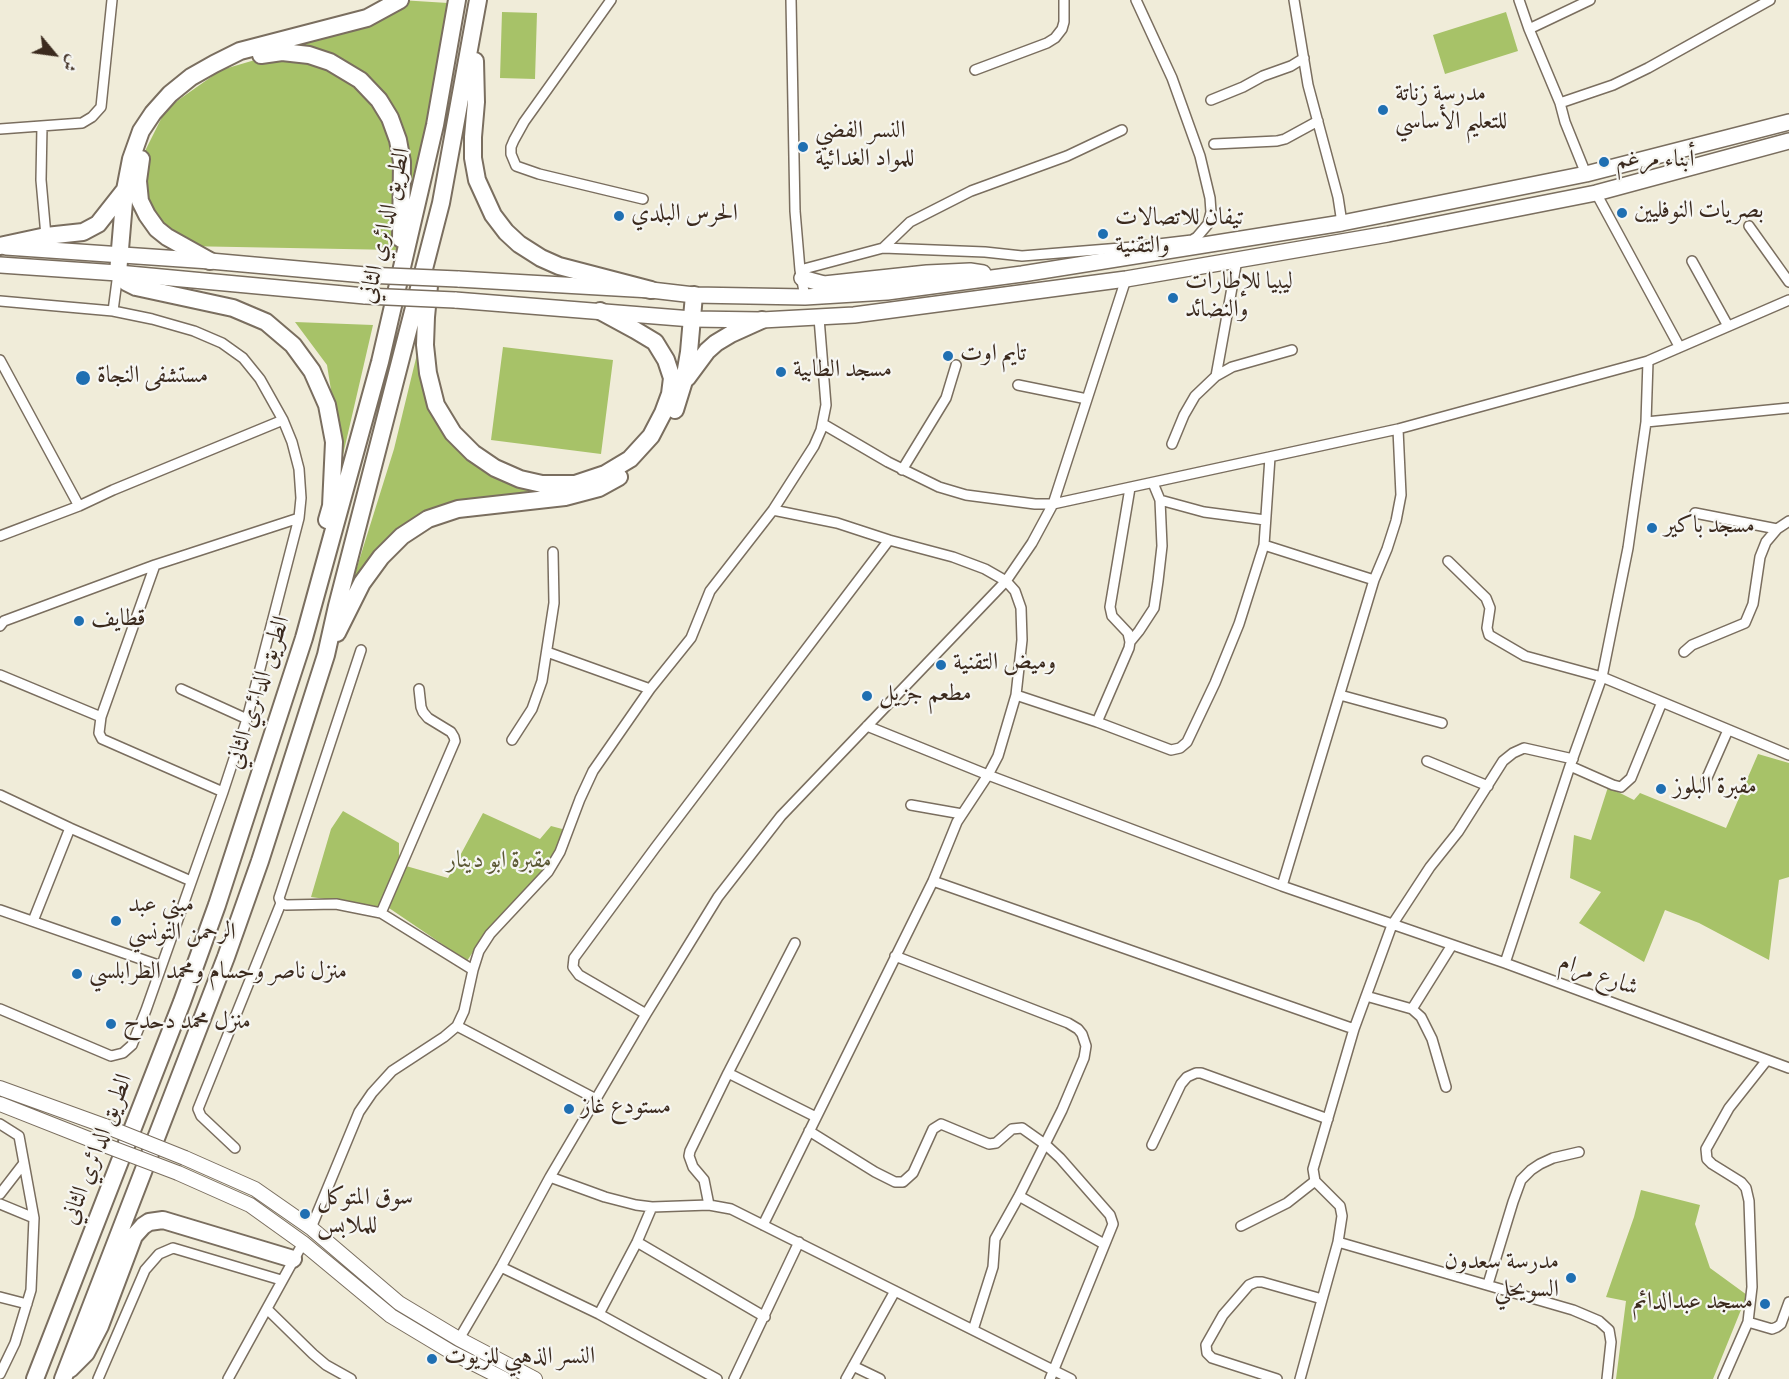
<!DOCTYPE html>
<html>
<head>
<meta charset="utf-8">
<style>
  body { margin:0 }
  #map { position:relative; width:1789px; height:1379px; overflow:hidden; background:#f0ecd9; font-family:Vollkorn,Amiri,serif }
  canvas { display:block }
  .north { position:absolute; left:24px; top:24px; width:60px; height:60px; -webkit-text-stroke:4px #f6f6f2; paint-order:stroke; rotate:119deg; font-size:16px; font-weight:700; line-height:24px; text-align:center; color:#3b2a1e }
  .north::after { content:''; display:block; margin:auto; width:21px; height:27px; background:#3b2a1e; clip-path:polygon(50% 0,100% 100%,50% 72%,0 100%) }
</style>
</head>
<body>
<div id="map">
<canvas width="1789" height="1379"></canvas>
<div class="north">ش</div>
</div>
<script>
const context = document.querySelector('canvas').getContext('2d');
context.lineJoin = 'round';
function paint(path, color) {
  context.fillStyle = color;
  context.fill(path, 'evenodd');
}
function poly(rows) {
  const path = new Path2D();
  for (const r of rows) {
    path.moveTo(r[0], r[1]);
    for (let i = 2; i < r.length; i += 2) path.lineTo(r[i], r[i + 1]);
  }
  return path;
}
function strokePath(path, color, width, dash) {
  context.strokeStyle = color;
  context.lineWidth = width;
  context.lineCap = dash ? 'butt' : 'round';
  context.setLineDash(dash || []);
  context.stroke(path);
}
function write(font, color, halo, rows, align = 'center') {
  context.font = font + ' Vollkorn,Amiri,serif';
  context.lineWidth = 4.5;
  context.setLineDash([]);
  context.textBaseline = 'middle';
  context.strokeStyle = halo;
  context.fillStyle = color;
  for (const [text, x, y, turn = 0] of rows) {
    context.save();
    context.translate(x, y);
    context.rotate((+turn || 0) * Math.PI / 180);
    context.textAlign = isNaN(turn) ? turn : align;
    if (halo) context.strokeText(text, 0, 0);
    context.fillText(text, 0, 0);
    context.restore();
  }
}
paint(poly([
  [400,0,448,3,456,10,405,254,397,250,183,246,167,237,138,181,141,159,162,117,177,101,221,70,282,52,281,41],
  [502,12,537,13,535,79,500,78],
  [1506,12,1518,51,1445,74,1433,35],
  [426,317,436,405,498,469,591,484,458,509,402,536,342,615,394,449],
  [295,322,373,325,342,459,327,365],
  [503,347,613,360,601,454,491,440],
  [1758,754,1789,763,1789,877,1779,880,1769,960,1699,923,1665,910,1644,962,1579,923,1601,892,1570,878,1574,835,1591,840,1608,787,1634,800,1640,793,1726,828],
  [343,811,399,843,399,864,448,878,483,813,540,839,551,826,566,830,547,869,486,932,467,961,389,908,311,897,331,829],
  [1641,1190,1700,1205,1695,1224,1710,1268,1747,1295,1713,1379,1616,1379,1626,1301,1606,1297,1634,1217]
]), '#a7c268');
const street = poly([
  [611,0,524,122,514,140,511,147,511,154,516,166,539,174,643,199],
  [791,0,795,211,800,270,805,297],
  [1294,0,1308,85,1338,197,1342,223],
  [1519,0,1529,29,1560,103,1565,122,1586,174],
  [1529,29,1590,0],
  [975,70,1047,43,1055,38,1062,29,1064,22,1064,0],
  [1211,100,1243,87,1263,76,1291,66,1304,58],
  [1560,103,1613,85,1648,68,1770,0],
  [42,126,41,180,46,236],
  [0,129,82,123,92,117,101,107,112,0],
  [1214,144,1277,141,1285,139,1318,121],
  [1596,193,1679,346],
  [1749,226,1789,282],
  [883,248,910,222,971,191,1067,156,1122,130],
  [1692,261,1728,326],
  [800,270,883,248,985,252,1022,256,1133,247,1192,240,1197,237,1208,224,1211,212,1210,198,1200,156,1172,78,1136,0],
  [0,301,113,311,152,319,194,331,222,343,243,358,260,379,283,420,292,442,299,469,301,498,299,518,247,719,223,792,146,1010,132,1045,123,1053,111,1056,0,1009],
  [113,311,118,273],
  [0,360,79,506],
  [1216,376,1237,260],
  [1018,385,1087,399],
  [1646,422,1789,408],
  [823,424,888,462,939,487,966,495,1035,504,1053,504,1398,429,1648,361,1789,300],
  [1172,444,1184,415,1195,396,1216,376,1232,367,1292,350],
  [902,470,946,398,956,365],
  [1160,500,1204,512,1265,520],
  [773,510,837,523,889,540],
  [1695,513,1777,529],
  [0,536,79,506,113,490,283,420],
  [1264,545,1374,580],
  [1448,561,1486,598,1490,608,1487,628,1489,635,1525,656,1602,677,1789,755],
  [155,565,101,717,99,733,102,739,223,792],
  [0,626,4,621,155,565,299,518],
  [1130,642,1139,631,1154,608,1158,581,1162,546,1160,500,1153,483],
  [361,650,279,898,281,903,286,905,336,904,381,913],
  [547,652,650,689],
  [1684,652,1692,645,1745,623,1753,604,1760,557,1766,542,1777,529,1789,521],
  [0,675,101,717],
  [181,689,247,719],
  [419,689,421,707,423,712,428,718,451,732,454,737,455,741,381,913,473,970],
  [1016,695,1097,722,1171,750,1180,748,1187,742,1215,683,1239,624,1264,545,1270,457],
  [1340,695,1442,723],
  [1097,722,1129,648,1130,642,1128,633,1112,616,1110,607,1130,488],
  [867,726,988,775,1282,886,1505,963,1789,1068],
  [512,740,532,709,542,681,554,603,553,552],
  [1427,761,1488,786],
  [1570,766,1613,785,1621,787,1631,778,1662,702],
  [1706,780,1728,730],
  [0,795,70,828,191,881],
  [911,805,962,814],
  [933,881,1354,1029],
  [1282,886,1374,580,1387,549,1396,521,1401,495,1398,429],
  [0,910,161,966],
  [33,921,70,828],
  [895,956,1068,1023,1078,1029,1082,1034,1086,1046,1084,1058,1062,1110,1019,1196,995,1239,993,1267,973,1330],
  [1505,963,1570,766,1602,677,1628,548,1646,422,1648,361],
  [1366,996,1412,1009,1421,1017,1432,1039,1446,1087],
  [1412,1009,1452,945],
  [646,1014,579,975,573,967,574,958,655,848,889,540,953,557,985,569,1006,581,1015,591,1021,608,1022,640,1016,695,998,756,988,775,957,822,933,881,763,1225],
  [457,1026,596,1099],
  [728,1073,795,943],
  [0,1124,19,1136,34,1218,31,1290,15,1343,0,1374],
  [809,1131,875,1172,895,1182,903,1182,913,1173,933,1129,941,1124,989,1144,996,1143,1012,1129,1022,1128,1046,1145,1060,1158,1110,1215,1113,1224,1050,1379],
  [1152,1145,1181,1084,1187,1077,1196,1073,1201,1073,1328,1119],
  [235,1148,201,1116,198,1109,281,903],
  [550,1177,605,1197,636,1205,652,1207,709,1205,731,1209,1071,1379],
  [0,1194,24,1163],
  [1019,1196,1104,1244],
  [0,1204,34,1218],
  [709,1205,704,1180,693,1167,689,1156,690,1151,728,1073,816,1117],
  [1241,1226,1287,1203,1315,1181],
  [311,1228,359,1112,372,1093,392,1071,444,1037,457,1026,464,1011,473,970,479,951,490,934,548,872,560,852,580,799,593,771,650,689,691,638,710,591,773,510,814,446,821,430,826,405,819,318],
  [637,1242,765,1317],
  [1338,1242,1573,1310,1599,1321,1609,1330,1611,1342,1607,1379],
  [501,1267,599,1314,717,1379],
  [1488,1284,1513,1202,1521,1180,1531,1170,1540,1164,1553,1158,1579,1152],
  [0,1297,27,1304],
  [267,1309,313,1354,326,1365,351,1379],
  [599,1314,637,1242,652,1207],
  [1748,1322,1772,1329,1777,1327,1781,1324,1789,1302],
  [459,1339,501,1267,550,1177,646,1014,718,897,781,816,1006,581,1032,543,1053,504,1126,279],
  [853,1366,880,1379],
  [98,1379,145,1270,159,1254,173,1248,281,1280],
  [228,1379,303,1243],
  [734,1379,799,1242],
  [846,1379,895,1291],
  [1277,1379,1212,1358,1207,1353,1206,1345,1223,1315,1249,1285,1256,1282,1262,1282,1322,1299],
  [1300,1379,1338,1242,1342,1216,1340,1206,1315,1181,1313,1169,1354,1029,1392,925,1430,867,1458,832,1503,761,1513,753,1524,748,1573,759],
  [1723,1379,1748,1322,1752,1287,1749,1201,1746,1188,1741,1182,1712,1164,1707,1159,1706,1149,1729,1108,1767,1060]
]);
const secondary = poly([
  [0,1088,105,1126],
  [0,1104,99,1143],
  [185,1158,255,1189,311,1228,399,1303,459,1339,535,1379],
  [178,1173,250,1205,303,1243,391,1316,451,1352,504,1379]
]);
const primary = poly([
  [6,247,210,261,365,275],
  [0,265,118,273,365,296],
  [802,278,824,284,927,273,970,271,983,273],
  [458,279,651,290,694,295,805,297,887,292,1022,274,1342,223,1586,174,1789,122],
  [455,300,692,319,762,320,854,315,1126,279,1388,234,1596,193,1789,141]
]);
const highway = poly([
  [261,55,282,52,309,55,330,62,360,80,379,100,390,118,398,140,402,162,401,239],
  [475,61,476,102,473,137,473,158,477,180,493,215,506,232,519,244,541,258,559,266,651,290],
  [141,159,138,181,140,201,147,215,157,229,167,237,210,261],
  [0,246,46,236,83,232,98,224,124,191],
  [429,286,426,317,425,345,428,373,436,405,453,433,473,453,495,468,520,479,542,484,575,484,605,474,630,459,651,436,663,413,670,394,672,378,666,360,655,342,635,330,600,311],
  [687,378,707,351,716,343,731,334,762,320],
  [675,410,684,381,689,352,694,295],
  [327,520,331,506,334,442,327,405,312,371,293,345,266,322,233,308,136,287,126,282,118,273,125,190,131,159,141,131,153,113,170,94,191,77,214,64,240,51,367,18,400,0],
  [337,633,362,583,381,557,402,536,428,519,458,509,565,497,599,488,619,477],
  [70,1369,86,1353,100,1326,134,1236,143,1226,149,1222,163,1220,293,1259],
  [35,1379,182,1002,217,905,304,638,380,362,435,125,457,0],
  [63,1379,226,957,260,861,326,655,337,606,441,203,478,0]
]);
strokePath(street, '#7a6e5f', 12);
strokePath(secondary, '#7a6e5f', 16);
strokePath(primary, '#7a6e5f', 18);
strokePath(highway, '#7a6e5f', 20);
strokePath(street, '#fff', 9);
strokePath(secondary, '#fff', 14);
strokePath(primary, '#fff', 15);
strokePath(highway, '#fff', 16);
const secondaryBridge = poly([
  [105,1126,185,1158],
  [99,1143,178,1173]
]);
const primaryBridge = poly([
  [365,275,458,279],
  [365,296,455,300]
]);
strokePath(secondaryBridge, '#7a6e5f', 16, []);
strokePath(primaryBridge, '#7a6e5f', 18, []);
strokePath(secondaryBridge, '#fff', 14);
strokePath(primaryBridge, '#fff', 15);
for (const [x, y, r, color] of [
  [1383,110,6,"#1f6fb2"],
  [803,147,6,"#1f6fb2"],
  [1604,162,6,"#1f6fb2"],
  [1622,213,6,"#1f6fb2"],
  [619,216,6,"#1f6fb2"],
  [1103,234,6,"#1f6fb2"],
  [1173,298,6,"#1f6fb2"],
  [948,356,6,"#1f6fb2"],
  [781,372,6,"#1f6fb2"],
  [83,378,8,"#1f6fb2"],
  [1652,528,6,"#1f6fb2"],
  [79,621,6,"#1f6fb2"],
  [941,665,6,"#1f6fb2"],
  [867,696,6,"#1f6fb2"],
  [1661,789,6,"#1f6fb2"],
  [116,921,6,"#1f6fb2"],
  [77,974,6,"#1f6fb2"],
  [111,1024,6,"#1f6fb2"],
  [569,1109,6,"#1f6fb2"],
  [305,1214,6,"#1f6fb2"],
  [1571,1278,6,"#1f6fb2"],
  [1765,1304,6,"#1f6fb2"],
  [432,1359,6,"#1f6fb2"]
]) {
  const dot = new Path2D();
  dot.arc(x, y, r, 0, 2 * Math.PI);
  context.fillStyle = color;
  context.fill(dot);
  strokePath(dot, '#f6f6f2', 2);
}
write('24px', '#3b2a1e', '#f6f6f2', [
  ["مدرسة زناتة",1395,96],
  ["للتعليم الأساسي",1395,124],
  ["النسر الفضي",815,133],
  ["للمواد الغدائية",815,161],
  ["أبناء مرغم",1616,162],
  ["بصريات النوفليين",1634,213],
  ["الحرس البلدي",631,216],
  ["تيفان للاتصالات",1115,220],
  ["والتقنية",1115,248],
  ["ليبيا للإطارات",1185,284],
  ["والنضائد",1185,312],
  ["تايم اوت",960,356],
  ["مسجد الطابية",793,372],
  ["مستشفى النجاة",97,378],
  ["مسجد باكير",1664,528],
  ["قطايف",91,621],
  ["وميض التقنية",953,665],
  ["مطعم جزيل",879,696],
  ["مقبرة البلوز",1673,789],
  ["مبني عبد",128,907],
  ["الرحمن التونسي",128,935],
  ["منزل ناصر وحسام ومحمد الطرابلسي",89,974],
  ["منزل محمد دحدح",123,1024],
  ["مستودع غاز",581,1109],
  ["سوق المتوكل",317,1200],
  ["للملابس",317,1228],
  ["مدرسة سعدون",1559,1264,"right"],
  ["السويحلي",1559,1292,"right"],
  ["مسجد عبدالدائم",1753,1304,"right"],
  ["النسر الذهبي للزيوت",444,1359]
], 'left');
write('24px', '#3b2a1e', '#f6f6f2', [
  ["الطريق الدائري الثاني",387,226,-77],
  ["الطريق الدائري الثاني",260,693,-72],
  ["شارع مرام",1598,977,20],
  ["الطريق الدائري الثاني",99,1150,-69]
]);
write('24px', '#5b5834', '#f6f6f2', [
  ["مقبرة ابو دينار",499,863]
]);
</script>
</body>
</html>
